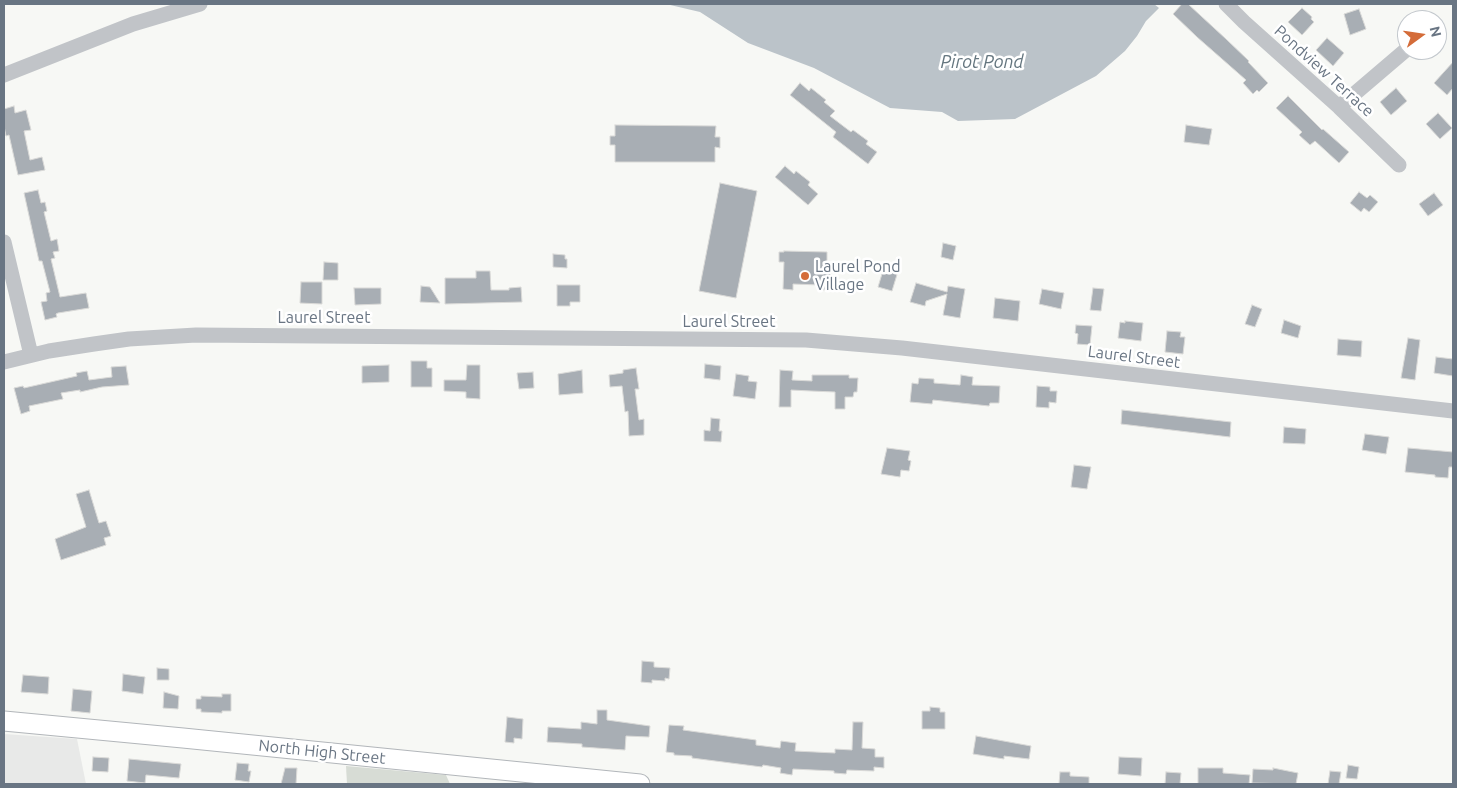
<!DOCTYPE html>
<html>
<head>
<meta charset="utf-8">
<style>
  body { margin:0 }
  #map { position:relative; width:1457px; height:788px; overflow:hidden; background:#f7f8f5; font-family:Ubuntu,sans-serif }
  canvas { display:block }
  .frame { position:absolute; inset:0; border:5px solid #697583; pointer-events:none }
  .north { position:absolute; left:1397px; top:10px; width:50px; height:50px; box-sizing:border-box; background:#fff; border:1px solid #c3c8cd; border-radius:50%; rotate:76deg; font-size:14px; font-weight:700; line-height:20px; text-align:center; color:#697583 }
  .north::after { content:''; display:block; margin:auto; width:18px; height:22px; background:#d46c39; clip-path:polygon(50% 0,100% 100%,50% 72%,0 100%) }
</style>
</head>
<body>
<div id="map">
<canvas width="1457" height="788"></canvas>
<div class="frame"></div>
<div class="north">N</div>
</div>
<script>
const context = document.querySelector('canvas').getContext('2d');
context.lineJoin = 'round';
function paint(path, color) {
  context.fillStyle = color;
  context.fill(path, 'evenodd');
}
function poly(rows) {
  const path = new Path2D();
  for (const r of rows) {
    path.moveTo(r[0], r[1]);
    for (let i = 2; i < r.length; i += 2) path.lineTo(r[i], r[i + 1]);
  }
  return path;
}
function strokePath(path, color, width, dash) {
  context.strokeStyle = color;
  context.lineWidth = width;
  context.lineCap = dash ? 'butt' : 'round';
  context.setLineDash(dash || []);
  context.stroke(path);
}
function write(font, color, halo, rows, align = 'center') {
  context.font = font + ' Ubuntu,sans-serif';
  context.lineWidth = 5;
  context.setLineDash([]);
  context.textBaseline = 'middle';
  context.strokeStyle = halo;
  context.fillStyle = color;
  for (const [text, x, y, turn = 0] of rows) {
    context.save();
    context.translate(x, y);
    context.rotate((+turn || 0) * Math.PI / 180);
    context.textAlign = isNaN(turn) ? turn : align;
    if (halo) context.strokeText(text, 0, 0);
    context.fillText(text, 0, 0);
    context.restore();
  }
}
paint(poly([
  [4,734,77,739,86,784,4,784]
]), '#e8e9e8');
paint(poly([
  [346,766,446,775,450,784,347,784]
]), '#d7dcd5');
paint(poly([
  [666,4,1154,4,1159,8,1146,21,1137,36,1125,51,1096,76,1015,119,958,121,942,112,890,108,814,68,748,43,700,12]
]), '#bbc3c9');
const building = poly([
  [1182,4,1188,4,1226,39,1249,61,1248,62,1268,83,1259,92,1257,90,1253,94,1243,83,1246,80,1197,37,1173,14,1182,4],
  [1302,8,1312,17,1311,19,1314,22,1302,35,1288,22,1302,8],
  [1359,9,1366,29,1350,35,1344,14,1359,9],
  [1327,38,1344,53,1333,66,1316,50,1327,38],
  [1453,62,1453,88,1447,95,1434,83,1453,62],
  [800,83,809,91,811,88,826,100,824,102,835,111,830,116,851,132,853,130,868,141,866,144,877,152,868,164,833,137,836,132,790,95,800,83],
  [1396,88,1407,101,1391,115,1380,102,1396,88],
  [1288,96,1322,130,1323,129,1349,152,1339,163,1315,141,1310,145,1299,135,1302,132,1276,108,1288,96],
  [14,106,15,113,26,110,31,130,24,131,30,160,42,157,45,170,18,175,9,135,6,136,4,126,4,109,14,106],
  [1438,113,1452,128,1440,139,1426,124,1438,113],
  [615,125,716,126,715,137,720,137,720,148,715,147,715,162,615,162,615,145,610,145,610,136,615,136,615,125],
  [1186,125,1212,129,1209,145,1184,142,1186,125],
  [785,166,794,174,796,171,810,182,808,185,818,194,808,205,775,177,785,166],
  [720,183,757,191,736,298,699,291,720,183],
  [38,190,41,203,45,202,47,211,44,212,51,241,57,239,59,251,53,252,55,258,51,259,60,297,86,293,89,308,58,313,56,314,57,317,45,320,41,302,47,301,46,293,50,292,42,261,39,261,24,193,38,190],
  [1359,192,1367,198,1370,195,1378,202,1369,212,1364,208,1361,212,1350,203,1359,192],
  [1434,193,1443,205,1428,216,1419,204,1434,193],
  [943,243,956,246,953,260,941,257,943,243],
  [784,251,827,252,827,265,831,265,830,290,820,290,820,285,793,284,793,290,783,289,784,262,779,262,779,252,784,252,784,251],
  [553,254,565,255,565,259,567,259,567,268,553,267,553,254],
  [324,262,338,263,338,280,323,280,324,262],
  [885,264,899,268,892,291,878,287,885,264],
  [476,271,490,271,491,290,509,290,509,288,521,287,522,302,445,304,445,278,476,278,476,271],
  [301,282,322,282,322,304,300,303,301,282],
  [916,283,947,292,948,286,965,289,960,318,943,315,947,294,926,301,925,306,910,302,916,283],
  [557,285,580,285,580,302,570,302,570,306,557,306,557,285],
  [421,286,430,287,440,303,420,302,421,286],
  [354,288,381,288,381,304,355,305,354,288],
  [1093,288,1104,289,1101,311,1090,310,1093,288],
  [1042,289,1064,293,1061,309,1039,304,1042,289],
  [995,298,1020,301,1018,321,993,318,995,298],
  [1252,305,1262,309,1255,327,1245,324,1252,305],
  [1284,320,1301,326,1298,338,1281,333,1284,320],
  [1125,321,1143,323,1141,341,1118,338,1120,322,1125,323,1125,321],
  [1076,325,1092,326,1090,345,1077,344,1078,334,1075,333,1076,325],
  [1167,331,1181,332,1180,337,1185,337,1183,354,1165,352,1167,331],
  [1408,338,1420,340,1415,380,1401,378,1408,338],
  [1338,339,1362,341,1361,357,1337,355,1338,339],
  [1436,357,1453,359,1453,376,1434,373,1436,357],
  [411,361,427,361,427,368,432,368,432,387,411,387,411,361],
  [705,364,721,366,720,380,704,378,705,364],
  [389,365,389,382,362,383,362,366,389,365],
  [467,365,480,365,480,399,466,398,466,392,444,391,444,380,466,380,467,365],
  [126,366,129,385,102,387,80,392,80,390,61,393,63,399,29,406,30,411,21,414,14,388,23,386,24,388,77,376,76,373,87,371,89,380,112,377,111,367,126,366],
  [636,368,639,389,635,389,639,420,644,419,644,435,629,436,628,411,625,412,622,386,610,387,609,375,623,373,623,370,636,368],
  [582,370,583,393,559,395,558,374,582,370],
  [780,370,793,371,792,380,812,381,812,375,849,375,849,378,858,378,857,392,854,392,853,397,845,397,845,409,835,409,835,392,811,391,791,390,791,407,779,407,780,370],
  [533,372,534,388,519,389,517,373,533,372],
  [736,374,749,376,748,381,757,382,755,399,733,396,736,374],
  [961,375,973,377,972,385,1000,386,999,403,990,403,989,406,933,400,932,404,910,402,912,383,918,384,919,378,934,379,934,383,960,385,961,375],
  [1037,386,1050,387,1050,391,1057,391,1056,403,1049,402,1049,408,1036,407,1037,386],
  [1122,410,1231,422,1230,437,1121,424,1122,410],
  [711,418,720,419,719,431,722,431,721,442,704,441,704,430,710,431,711,418],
  [1284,427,1306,429,1305,444,1283,443,1284,427],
  [1365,434,1389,437,1386,454,1362,450,1365,434],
  [887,448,910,451,908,460,911,461,909,471,901,470,900,477,881,474,887,448],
  [1408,448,1453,452,1453,467,1449,467,1448,478,1435,477,1435,475,1405,472,1408,448],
  [1074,465,1091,467,1087,489,1071,487,1074,465],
  [89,490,99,523,106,521,111,536,104,538,106,545,61,560,55,539,86,527,76,494,89,490],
  [642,661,654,662,654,667,670,668,669,679,665,678,665,681,652,680,652,683,641,682,642,661],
  [157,668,169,669,169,680,157,680,157,668],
  [123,674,145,677,143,694,122,691,123,674],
  [23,675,49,677,48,694,21,692,23,675],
  [73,689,92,691,90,713,71,711,73,689],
  [164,692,179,696,178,709,163,708,164,692],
  [222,694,231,694,231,711,222,711,222,713,201,712,201,709,196,709,196,699,201,699,201,696,222,697,222,694],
  [930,707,940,708,940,712,945,712,945,729,922,729,922,711,930,711,930,707],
  [597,710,607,710,607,720,650,726,649,737,626,736,625,750,582,747,582,744,547,742,548,727,581,729,581,722,597,724,597,710],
  [507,717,523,719,522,739,514,738,514,743,505,742,507,717],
  [853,722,863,722,862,748,875,749,875,757,884,757,884,768,874,767,874,771,847,770,846,774,834,773,834,771,793,769,792,775,780,773,781,768,763,765,762,767,692,758,692,756,674,755,674,753,666,752,669,725,684,726,683,730,756,740,756,745,780,748,781,741,796,743,795,751,835,753,835,749,852,750,853,722],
  [976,736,1031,746,1029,759,1004,756,1004,759,973,754,976,736],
  [93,757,109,758,108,772,92,771,93,757],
  [1119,757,1142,758,1141,776,1118,774,1119,757],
  [129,759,181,764,179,778,146,775,145,783,127,781,129,759],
  [237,763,249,764,248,771,251,771,249,782,235,780,237,763],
  [1348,765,1359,767,1357,779,1346,778,1348,765],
  [285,768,297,768,296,784,281,784,285,768],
  [1198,768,1223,768,1223,773,1250,775,1249,784,1198,784,1198,768],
  [1273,768,1298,773,1296,784,1252,783,1253,769,1273,770,1273,768],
  [1330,771,1341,772,1339,784,1328,784,1330,771],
  [1060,772,1070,772,1070,776,1089,777,1089,784,1059,784,1060,772],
  [1166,772,1181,773,1180,784,1165,784,1166,772]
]);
paint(building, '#a8aeb4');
strokePath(building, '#d9d9d7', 1);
const major = poly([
  [4,721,183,738,640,784]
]);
strokePath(major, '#b2b6ba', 21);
strokePath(poly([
  [1226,4,1244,22,1339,107,1399,165],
  [4,75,133,24,200,4],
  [1339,107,1407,49],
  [4,242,31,355],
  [4,362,49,351,94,344,129,339,196,335,806,340,902,348,1453,411]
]), '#c1c4c8', 15);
strokePath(major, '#fff', 19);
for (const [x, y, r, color] of [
  [805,276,5,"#d46c39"]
]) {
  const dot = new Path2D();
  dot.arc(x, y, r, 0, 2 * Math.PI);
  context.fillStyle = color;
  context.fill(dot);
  strokePath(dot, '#fff', 2);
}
write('16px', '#697583', '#fff', [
  ["Pondview Terrace",1324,71,42],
  ["Laurel Street",324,318],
  ["Laurel Street",729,322],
  ["Laurel Street",1134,357,7],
  ["North High Street",322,752,6]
]);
write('16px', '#697583', '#fff', [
  ["Laurel Pond",815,267],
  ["Village",815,285]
], 'left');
write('italic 18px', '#65767f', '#fff', [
  ["Pirot Pond",982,62]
]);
</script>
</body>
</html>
